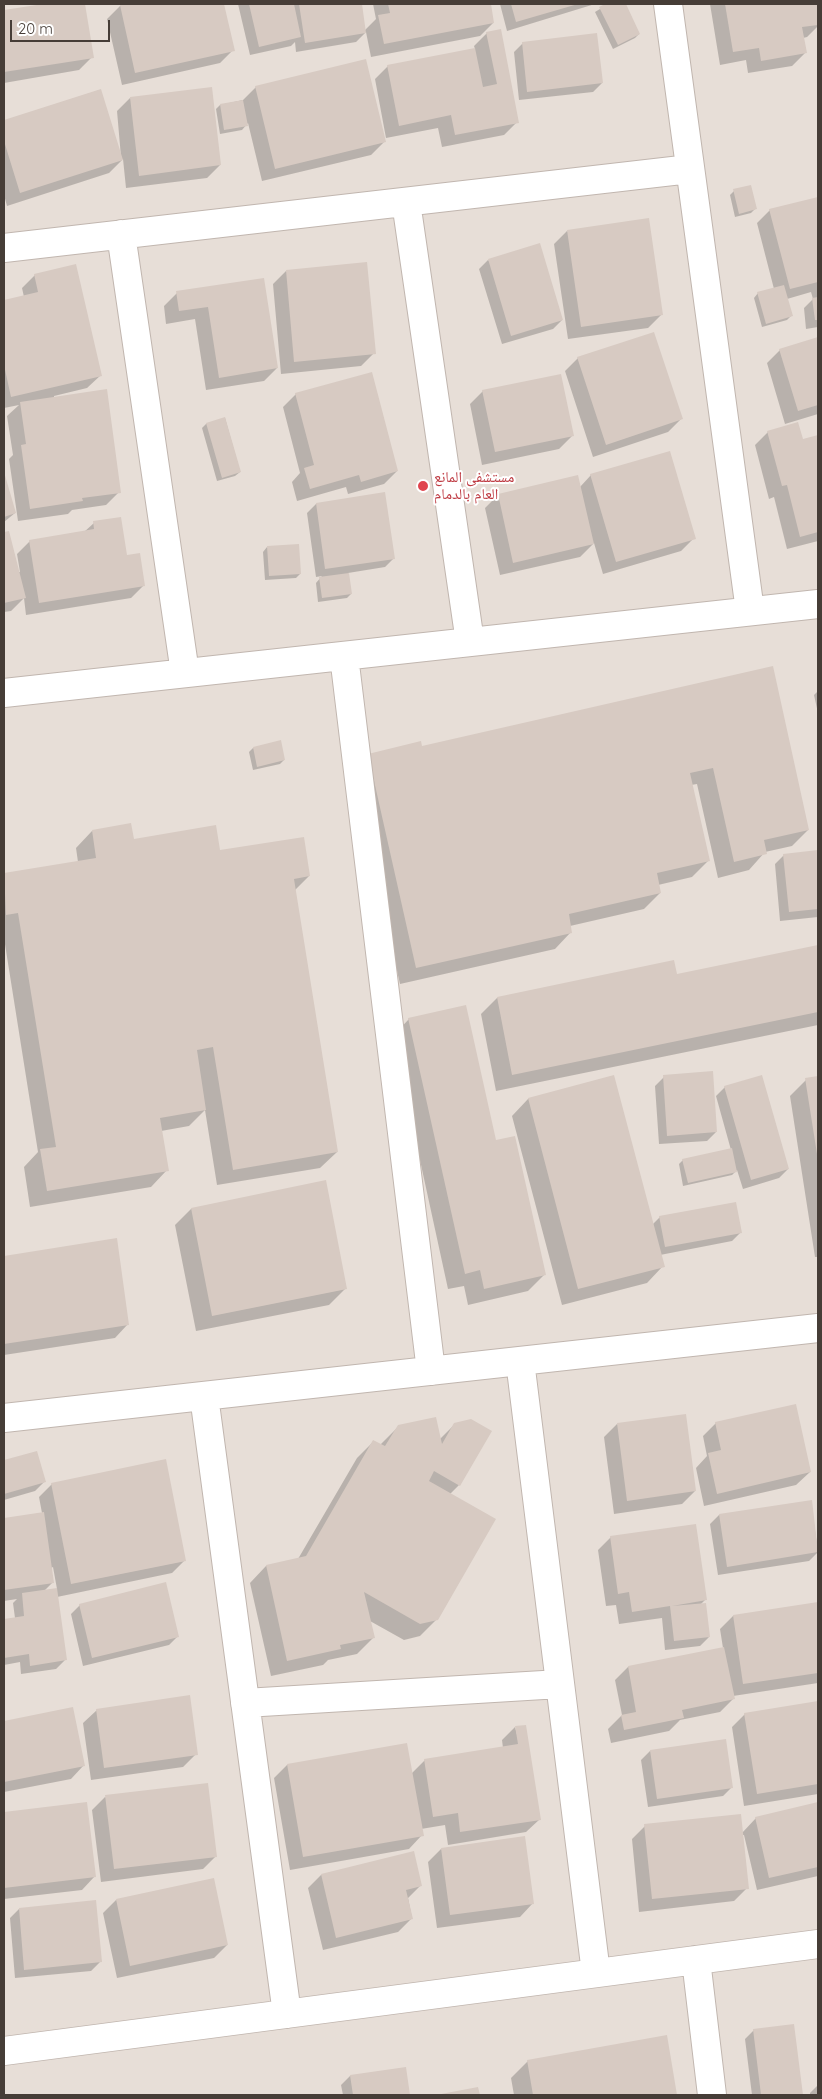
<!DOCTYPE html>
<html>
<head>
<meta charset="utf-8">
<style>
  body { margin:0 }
  #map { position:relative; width:822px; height:2099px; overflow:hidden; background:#f3eee9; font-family:Quicksand,sans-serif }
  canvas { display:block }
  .frame { position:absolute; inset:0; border:5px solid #463d37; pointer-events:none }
  .scale { position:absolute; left:10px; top:20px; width:100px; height:22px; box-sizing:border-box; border:2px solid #463d37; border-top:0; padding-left:6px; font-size:15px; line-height:18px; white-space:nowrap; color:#463d37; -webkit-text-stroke:4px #fff; paint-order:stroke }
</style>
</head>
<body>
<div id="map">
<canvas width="822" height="2099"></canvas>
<div class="frame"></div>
<div class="scale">20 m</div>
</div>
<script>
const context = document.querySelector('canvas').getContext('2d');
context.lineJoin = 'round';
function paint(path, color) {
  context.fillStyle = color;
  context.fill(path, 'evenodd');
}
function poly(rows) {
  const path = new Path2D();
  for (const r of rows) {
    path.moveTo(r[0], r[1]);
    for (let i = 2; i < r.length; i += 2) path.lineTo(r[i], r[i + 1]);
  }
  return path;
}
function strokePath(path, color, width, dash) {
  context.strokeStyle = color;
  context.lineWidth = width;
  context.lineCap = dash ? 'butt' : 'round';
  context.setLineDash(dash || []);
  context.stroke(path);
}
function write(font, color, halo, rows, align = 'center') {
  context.font = font + ' Quicksand,"Noto Naskh Arabic",sans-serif';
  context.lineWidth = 4;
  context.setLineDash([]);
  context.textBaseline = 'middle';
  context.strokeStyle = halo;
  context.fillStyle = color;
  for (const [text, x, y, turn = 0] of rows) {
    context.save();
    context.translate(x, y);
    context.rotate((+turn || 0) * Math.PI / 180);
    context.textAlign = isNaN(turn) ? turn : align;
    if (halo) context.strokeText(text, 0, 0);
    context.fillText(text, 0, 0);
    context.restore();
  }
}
paint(poly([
  [4,4,818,4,818,2095,4,2095]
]), '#e7ded7');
paint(poly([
  [51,4,84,4,92,57,79,70,4,83,4,11],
  [132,4,223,4,233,50,220,63,122,85,107,19,120,6],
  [238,4,360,4,365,30,376,19,373,4,489,4,493,23,480,36,371,57,366,32,356,42,296,52,295,42,291,46,250,55],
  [500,4,595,4,507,31],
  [608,4,624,4,639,34,635,38,613,49,595,12],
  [710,4,817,4,818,26,807,37,803,38,805,53,792,66,748,73,746,60,720,65],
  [487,33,517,122,504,135,442,147,438,128,386,138,375,79,388,66,475,49,474,46],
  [523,43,602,83,593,92,519,100,514,52],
  [256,87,384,142,371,155,262,181,248,123,242,130,220,134,216,109,220,105,243,100],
  [100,90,121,157,117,111,130,98,220,165,207,178,126,188,123,159,109,173,7,206,4,195,4,121],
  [734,191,755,209,751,213,735,217,730,195],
  [818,198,818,327,806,329,804,308,813,299,811,292,787,299,791,316,787,320,762,327,754,298,758,293,774,289,757,223,770,210],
  [567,231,662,314,648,328,568,339,554,244],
  [488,260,562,320,553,329,502,344,479,269],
  [286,271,374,353,361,366,281,374,273,284],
  [35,275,101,375,87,388,54,396,54,398,119,492,106,505,72,510,68,514,18,521,9,459,13,455,7,416,19,405,4,408,4,301,24,297,22,288],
  [263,279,277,368,264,381,206,390,195,319,166,324,164,306,177,293],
  [818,339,818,414,785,424,767,363,780,350],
  [578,358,681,419,668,432,593,457,565,371],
  [483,391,572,436,559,449,482,465,470,404],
  [296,394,397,471,384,484,348,494,346,487,297,501,292,482,300,473,283,407],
  [225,418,240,472,235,476,217,481,202,428,206,424],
  [768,432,802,440,818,436,818,541,787,549,774,497,769,499,755,445],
  [4,475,15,513,4,522],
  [591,475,694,538,681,551,603,574,594,543,580,557,500,575,485,508,498,495,580,487],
  [384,494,394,558,385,567,348,573,351,594,347,598,318,602,316,583,322,576,316,577,307,513,316,504],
  [94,523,126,557,144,585,131,598,26,615,24,598,11,611,4,612,4,533,8,532,18,572,20,572,17,554,30,541,84,532],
  [267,547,300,574,296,578,265,580,263,552],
  [772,668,808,830,792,846,765,852,749,870,718,878,697,784,691,785,708,861,692,877,658,885,660,893,644,909,570,926,571,932,555,949,400,984,352,771,422,748],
  [818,691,818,713,814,695],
  [253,748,284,760,280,764,253,770,249,752],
  [92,831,133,841,218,852,309,876,294,891,337,1152,320,1168,217,1185,205,1110,189,1126,161,1131,167,1170,151,1187,30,1207,24,1167,38,1152,4,938,4,875,78,862,76,848],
  [818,852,818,917,780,921,775,864,784,855],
  [818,946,818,1025,496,1091,481,1014,497,998,676,976],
  [409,1019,495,1142,544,1275,528,1291,468,1305,464,1286,448,1289,393,1036],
  [613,1076,652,1225,660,1217,741,1232,732,1241,660,1255,663,1266,647,1283,562,1305,512,1116,528,1099],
  [664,1077,716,1132,707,1141,659,1144,655,1086],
  [818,1078,818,1257,815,1257,790,1096,806,1080],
  [725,1087,788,1169,779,1178,743,1189,737,1170,732,1175,683,1186,679,1164,683,1160,731,1150,716,1096],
  [325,1182,346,1288,329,1305,196,1331,175,1225,191,1209],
  [116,1240,128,1324,115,1338,4,1355,4,1257],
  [716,1423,810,1472,796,1485,704,1506,696,1468,707,1456,703,1436],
  [455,1424,459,1485,450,1494,437,1619,420,1636,404,1640,370,1621,374,1637,357,1654,328,1660,323,1665,271,1676,250,1583,266,1566,298,1559,357,1458,374,1441,380,1445,398,1427,439,1440],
  [617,1424,695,1491,682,1504,614,1514,604,1437],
  [36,1452,44,1482,35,1491,4,1500,4,1461],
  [52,1484,185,1560,172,1573,57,1597,65,1660,56,1669,21,1674,20,1662,4,1665,4,1620,15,1618,13,1603,17,1599,4,1601,4,1519,42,1513,39,1497],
  [53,1567,57,1589,44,1591,53,1582,51,1568],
  [811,1502,818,1552,809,1561,718,1575,710,1524,719,1515],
  [611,1537,705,1600,701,1604,709,1637,700,1646,665,1650,662,1618,619,1624,616,1605,606,1606,598,1550],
  [818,1603,818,1683,733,1696,733,1699,720,1712,680,1720,669,1731,611,1743,608,1729,622,1715,615,1680,628,1667,723,1648,720,1629,733,1616],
  [80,1605,178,1636,169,1645,83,1666,71,1614],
  [818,1702,818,1794,744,1806,732,1727,745,1714],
  [72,1709,84,1765,71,1779,4,1792,4,1723],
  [97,1710,196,1754,183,1767,91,1780,83,1723],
  [515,1727,540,1819,526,1832,448,1845,445,1825,421,1829,422,1835,409,1849,290,1870,274,1778,287,1765,411,1774,425,1760,503,1748,502,1740],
  [650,1751,732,1787,723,1796,648,1807,641,1760],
  [105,1797,216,1856,203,1869,101,1882,92,1810],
  [86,1803,95,1876,82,1890,4,1899,4,1813],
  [818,1804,818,1876,757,1890,744,1835,742,1835,747,1888,734,1901,639,1912,632,1839,645,1826,742,1833,756,1818],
  [441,1849,533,1903,520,1917,437,1928,428,1862],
  [321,1875,421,1885,408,1898,412,1918,398,1932,323,1950,308,1888],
  [116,1900,227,1945,214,1958,117,1978,103,1913],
  [19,1909,100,1962,91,1971,15,1978,10,1918],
  [793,2025,801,2095,752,2095,745,2039,754,2030],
  [666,2037,675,2095,514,2095,511,2078,528,2061],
  [405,2068,409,2095,343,2095,341,2085,350,2076],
  [818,2085,818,2095,810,2095,810,2093]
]), '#0003');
paint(poly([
  [43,4,85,4,94,58,4,72,4,10],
  [126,4,224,4,235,51,135,73,120,5],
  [249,4,294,4,301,37,259,47],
  [299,4,362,4,366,33,305,43],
  [388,4,491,4,494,23,384,44,378,15,390,13],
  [511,4,578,4,516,22],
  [605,4,626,4,640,34,618,45,599,7],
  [725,4,818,4,818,25,802,27,807,53,761,61,759,48,733,52],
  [501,29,519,123,455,135,451,115,399,126,387,65,475,48,483,87,497,84,486,32],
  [597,33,603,83,527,92,522,42],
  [366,59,386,142,275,169,255,86],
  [212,87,221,165,139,176,130,97],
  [101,89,123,160,20,193,4,141,4,120],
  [243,100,248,126,224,130,220,104],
  [751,185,757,209,739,214,733,189],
  [818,197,818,282,790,289,769,209],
  [649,218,663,315,581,327,567,230],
  [540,243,563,320,511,336,488,259],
  [367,262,376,354,294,362,286,270],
  [76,264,102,376,11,397,4,365,4,300,38,292,34,274],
  [264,278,278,368,219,378,208,307,179,311,176,291],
  [784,285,793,316,766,324,757,292],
  [818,297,818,320,815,320,812,298],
  [654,332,683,419,606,445,577,357],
  [818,337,818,405,798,411,779,349],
  [372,372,398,471,361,482,359,475,310,489,304,468,314,465,295,393],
  [561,374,574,436,495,452,482,390],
  [107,389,121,493,82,498,83,501,30,509,21,445,26,444,20,402],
  [225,417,241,472,222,478,206,423],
  [798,422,803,439,818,435,818,532,800,537,787,485,782,486,767,431],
  [670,451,696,539,616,562,590,474],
  [4,472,16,513,4,517],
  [578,475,594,544,513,563,498,494],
  [385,492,395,559,325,569,316,503],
  [121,517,127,555,140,553,145,586,39,603,29,540,94,529,93,521],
  [9,531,26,598,4,603,4,532],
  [299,544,301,574,269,576,267,546],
  [349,573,352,594,322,598,319,577],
  [773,666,809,830,764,840,767,854,734,862,713,768,690,773,710,861,657,873,661,893,569,914,572,933,416,968,368,754,421,741,422,746],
  [281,740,285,760,257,767,253,747],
  [131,823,134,839,216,825,220,850,304,837,310,876,294,879,338,1152,233,1170,213,1047,197,1050,206,1110,160,1118,169,1171,47,1191,40,1149,56,1147,18,913,6,915,4,873,96,858,92,830],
  [818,850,818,909,789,912,783,854],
  [818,945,818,1012,512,1075,497,997,674,960,677,974],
  [466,1005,496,1140,515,1136,546,1275,484,1289,480,1270,465,1274,408,1018],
  [713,1071,717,1132,667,1136,663,1075],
  [614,1075,665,1267,578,1289,528,1098],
  [762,1075,789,1169,751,1180,724,1086],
  [818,1076,818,1154,817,1154,805,1078],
  [732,1148,737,1172,688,1183,682,1159],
  [326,1180,347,1289,212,1316,191,1208],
  [736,1202,742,1233,665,1247,659,1216],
  [117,1238,129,1325,4,1344,4,1256],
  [796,1404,811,1472,717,1494,708,1453,721,1450,715,1422],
  [686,1414,696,1491,627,1501,617,1423],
  [436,1417,442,1444,454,1423,471,1419,492,1431,460,1486,434,1471,429,1481,496,1519,438,1620,420,1624,364,1592,375,1638,340,1645,341,1649,287,1661,266,1565,306,1556,373,1440,385,1446,398,1425],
  [37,1451,46,1482,4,1494,4,1460],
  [166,1459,186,1561,71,1584,51,1483],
  [812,1500,818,1552,727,1567,719,1514],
  [44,1512,54,1583,4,1590,4,1518],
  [696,1524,707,1600,672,1606,706,1603,710,1637,674,1641,670,1606,632,1612,629,1592,618,1594,610,1536],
  [166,1582,179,1637,92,1658,79,1604],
  [57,1588,67,1660,30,1666,29,1654,4,1658,4,1619,24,1616,22,1593],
  [818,1602,818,1673,743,1684,733,1615],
  [724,1647,735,1699,682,1710,684,1718,624,1730,621,1715,636,1712,628,1666],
  [190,1695,198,1755,104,1768,96,1709],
  [818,1701,818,1784,757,1794,744,1713],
  [73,1707,85,1766,4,1782,4,1721],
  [526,1725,541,1820,460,1832,458,1813,433,1817,424,1759,518,1744,515,1726],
  [726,1739,733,1788,657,1799,650,1750],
  [407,1743,424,1836,303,1857,287,1764],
  [208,1783,217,1857,114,1869,105,1795],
  [87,1802,96,1877,4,1888,4,1812],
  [818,1802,818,1867,769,1878,755,1817],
  [741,1814,749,1889,652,1899,644,1824],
  [525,1836,534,1904,450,1915,441,1848],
  [414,1851,422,1886,406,1890,413,1919,336,1938,321,1874],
  [214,1878,228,1945,130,1966,116,1899],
  [96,1900,102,1962,24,1970,19,1908],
  [794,2024,803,2095,761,2095,753,2029],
  [667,2035,677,2095,533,2095,527,2060],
  [406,2067,410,2095,353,2095,350,2075],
  [478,2087,480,2095,441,2095,441,2094]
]), '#d7cac2');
const street = poly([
  [668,4,750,611],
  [406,202,470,642],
  [121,234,185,673],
  [4,248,690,169],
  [344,656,431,1371],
  [4,693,818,604],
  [520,1361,596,1973],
  [204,1396,287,2014],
  [4,1418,818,1328],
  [245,1703,560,1684],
  [696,1960,712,2095],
  [4,2051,818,1944]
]);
strokePath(street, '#c1b6af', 30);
strokePath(street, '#fff', 28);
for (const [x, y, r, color] of [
  [423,486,6,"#e0444e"]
]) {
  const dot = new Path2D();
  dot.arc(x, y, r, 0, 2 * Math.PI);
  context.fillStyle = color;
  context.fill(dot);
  strokePath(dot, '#fff', 2);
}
write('15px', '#be3a42', '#fff', [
  ["مستشفى المانع",434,477],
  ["العام بالدمام",434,494]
], 'left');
</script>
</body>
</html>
